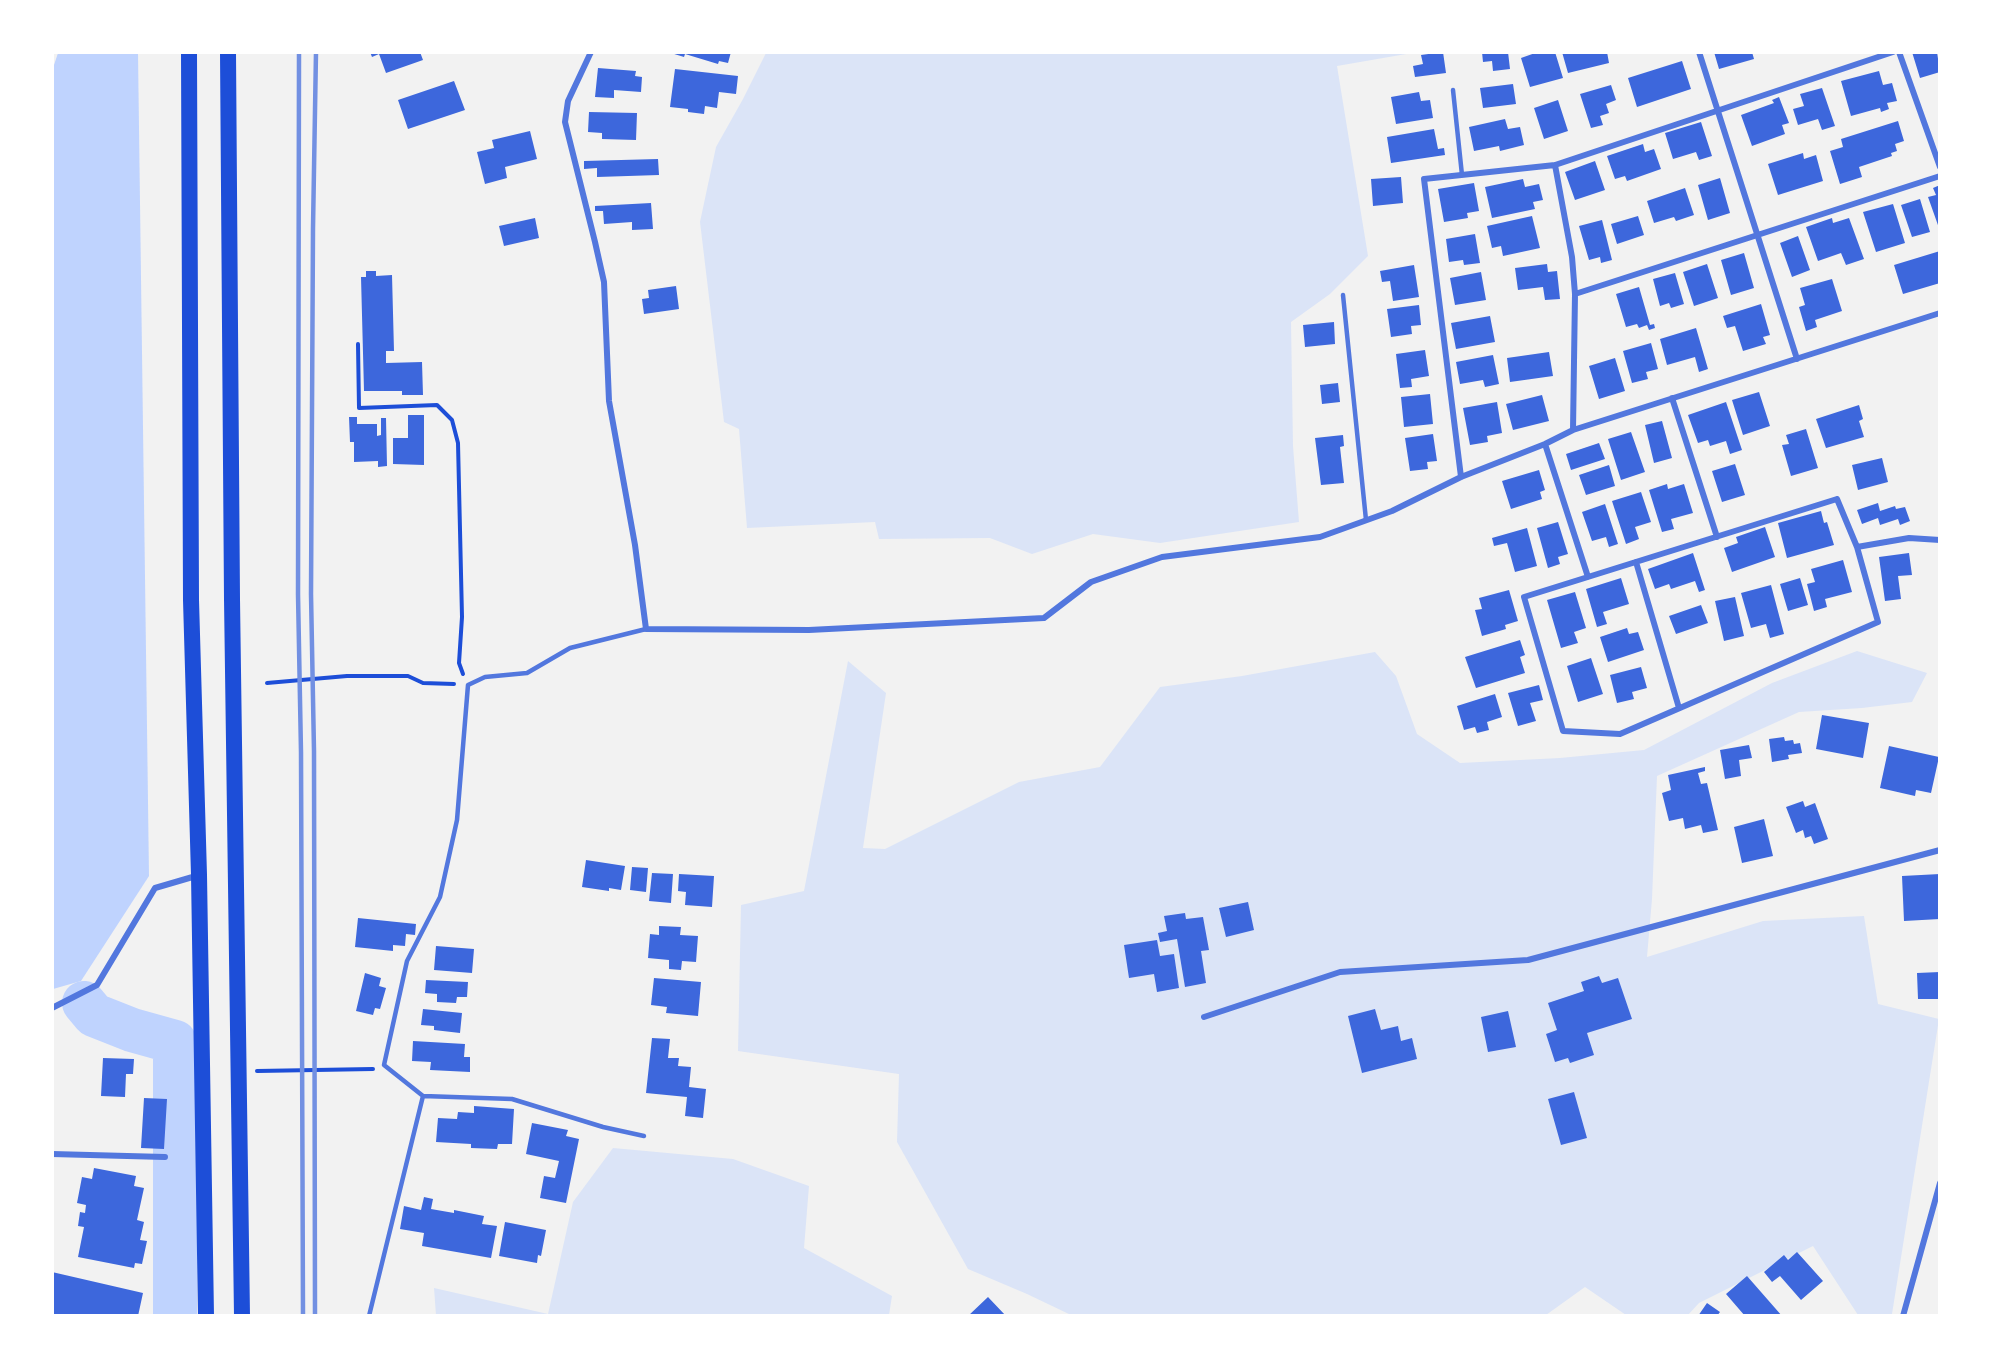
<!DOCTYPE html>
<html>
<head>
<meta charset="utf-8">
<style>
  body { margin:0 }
  #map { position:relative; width:1992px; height:1368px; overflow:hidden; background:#f2f2f2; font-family:"Golos Text",sans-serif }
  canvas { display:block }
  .frame { position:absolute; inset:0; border:54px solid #fff; pointer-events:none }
</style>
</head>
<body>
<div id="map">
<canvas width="1992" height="1368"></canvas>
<div class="frame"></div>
</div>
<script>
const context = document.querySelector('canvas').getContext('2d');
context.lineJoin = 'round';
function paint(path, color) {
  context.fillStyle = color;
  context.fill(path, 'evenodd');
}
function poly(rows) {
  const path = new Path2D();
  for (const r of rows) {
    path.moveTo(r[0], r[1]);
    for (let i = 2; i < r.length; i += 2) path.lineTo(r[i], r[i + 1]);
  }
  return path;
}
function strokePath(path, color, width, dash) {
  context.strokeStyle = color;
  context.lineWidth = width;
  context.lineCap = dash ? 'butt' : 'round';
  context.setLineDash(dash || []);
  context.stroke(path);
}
paint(poly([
  [766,53,1412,53,1337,66,1368,256,1330,294,1291,322,1293,446,1299,522,1160,543,1093,534,1032,554,990,538,879,539,875,522,747,528,739,429,724,422,700,222,716,147,743,99],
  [1857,651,1927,673,1912,702,1862,708,1799,712,1657,776,1652,899,1647,957,1763,921,1864,916,1878,1004,1939,1019,1892,1314,1858,1315,1813,1246,1699,1303,1688,1315,1626,1315,1585,1287,1546,1315,1071,1315,1027,1294,968,1269,897,1142,899,1074,738,1051,741,905,804,891,848,661,886,693,863,848,885,849,1019,782,1100,767,1160,687,1242,676,1375,652,1396,676,1417,734,1460,763,1560,758,1644,750,1772,683],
  [613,1148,733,1159,809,1186,804,1248,892,1296,889,1315,436,1315,434,1288,548,1314,573,1202]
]), '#dbe4f7');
paint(poly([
  [58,53,138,53,149,876,81,981,53,989,52,71]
]), '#bfd3fe');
strokePath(poly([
  [84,1003,94,1015,132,1030,175,1042,175,1316]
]), '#bfd3fe', 44);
paint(poly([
  [370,52,420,52,423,60,386,73,379,54,372,57],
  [685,52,731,52,728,63,719,61,718,64,685,54,684,57,671,53],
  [1443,52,1446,73,1415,77,1413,66,1423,64,1421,55],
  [1482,52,1508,52,1510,69,1493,71,1492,61,1483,62],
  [1538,52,1555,52,1563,78,1530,87,1521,58],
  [1562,52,1607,52,1609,63,1568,73],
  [1714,52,1752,52,1754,59,1719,69],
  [1912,52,1937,52,1940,72,1920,78],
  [1682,61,1691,89,1637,107,1628,78],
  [598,68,636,71,635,76,642,77,641,92,614,90,614,98,595,97],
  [675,69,738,76,736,94,719,92,717,108,705,106,704,114,688,112,688,109,670,107],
  [1879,71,1883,85,1892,83,1897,101,1887,103,1889,109,1881,112,1880,108,1851,116,1841,81],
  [454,81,465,110,408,129,398,100],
  [1513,84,1516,104,1483,108,1480,88],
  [1611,85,1616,100,1606,104,1609,113,1600,116,1603,125,1591,128,1580,94],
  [1822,88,1835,126,1822,130,1818,119,1798,125,1793,109,1804,106,1800,94],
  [1419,92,1421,101,1430,100,1433,118,1396,124,1391,97],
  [1779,97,1789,123,1782,125,1785,134,1752,146,1741,115,1774,103,1772,100],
  [1558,100,1568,131,1544,139,1534,108],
  [589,112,637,113,636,140,602,139,602,133,588,132],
  [1505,119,1508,129,1520,127,1524,145,1500,151,1499,146,1474,151,1469,127],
  [1898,121,1904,141,1895,144,1897,151,1891,153,1892,156,1859,167,1862,177,1840,184,1830,151,1843,147,1841,139],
  [1701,122,1712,156,1699,160,1696,152,1673,159,1665,133],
  [1434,129,1438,149,1444,148,1445,155,1391,163,1387,137],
  [530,131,537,159,505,167,507,178,485,184,477,152,494,148,492,140],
  [1643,144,1645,152,1654,149,1661,169,1627,181,1625,176,1615,179,1607,156],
  [1803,153,1804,159,1816,155,1823,181,1778,195,1768,164],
  [658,159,659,175,597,177,597,168,584,169,584,161],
  [1595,161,1605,190,1575,200,1565,172],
  [1401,177,1403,203,1373,206,1371,179],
  [1720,178,1730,213,1708,220,1698,185],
  [1523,179,1525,187,1539,184,1543,200,1533,202,1535,209,1492,218,1485,187],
  [1474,183,1479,211,1467,213,1468,218,1444,222,1438,189],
  [1940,185,1940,228,1939,228,1928,197,1936,195,1933,188],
  [1685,188,1694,215,1676,221,1674,217,1654,223,1647,201],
  [1920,199,1930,232,1912,237,1901,205],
  [651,203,653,229,632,230,632,222,604,224,603,211,595,211,595,206],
  [1893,204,1905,243,1876,252,1863,212],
  [1532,216,1540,248,1503,256,1501,246,1492,248,1487,226],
  [1638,216,1644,235,1617,244,1611,224],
  [535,218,539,238,504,246,499,226],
  [1832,218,1833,223,1849,218,1864,259,1846,265,1841,253,1818,261,1806,227],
  [1602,220,1612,260,1601,263,1600,257,1589,260,1579,226],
  [1475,234,1480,263,1464,265,1463,260,1449,262,1446,239],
  [1798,236,1810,270,1792,277,1780,243],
  [1940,251,1940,283,1903,294,1894,265],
  [1744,253,1754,288,1731,295,1721,260],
  [1547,264,1548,272,1557,271,1560,299,1545,300,1543,287,1518,290,1515,268],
  [1707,264,1718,298,1694,306,1683,272],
  [1414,265,1419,297,1393,301,1390,281,1382,282,1380,271],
  [366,271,376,271,376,276,392,275,394,351,386,351,386,363,422,362,423,395,402,395,402,391,364,391,361,277,366,277],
  [1481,272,1486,300,1455,305,1450,278],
  [1675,273,1684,304,1671,308,1669,303,1660,306,1653,279],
  [1832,279,1842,311,1815,320,1817,327,1806,331,1799,307,1805,305,1800,288],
  [676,286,679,309,644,314,642,299,649,298,648,290],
  [1639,287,1650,325,1654,324,1655,328,1649,330,1647,325,1639,328,1637,324,1626,327,1616,294],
  [1761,304,1770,335,1763,337,1766,344,1743,351,1735,326,1727,328,1723,316],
  [1419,305,1421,325,1411,326,1412,334,1391,337,1387,309],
  [1490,316,1495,342,1456,349,1451,323],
  [1334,322,1335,344,1305,347,1303,325],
  [1696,328,1708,369,1699,372,1695,357,1667,365,1660,339],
  [1651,343,1658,369,1646,372,1648,379,1632,383,1623,351],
  [1425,350,1429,376,1411,379,1412,387,1400,388,1396,354],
  [1549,352,1553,376,1510,382,1507,358],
  [1493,355,1499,384,1485,387,1483,380,1460,384,1456,362],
  [1615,358,1625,391,1599,399,1589,366],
  [1338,383,1340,402,1322,404,1320,385],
  [1759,392,1770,426,1743,435,1732,400],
  [1430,394,1433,424,1404,427,1401,397],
  [1542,395,1549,421,1513,430,1506,404],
  [1497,402,1502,433,1487,436,1488,442,1470,445,1463,408],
  [1726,402,1742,450,1730,454,1726,441,1710,446,1708,440,1698,443,1688,415],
  [1859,405,1863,419,1859,421,1864,437,1826,448,1816,419],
  [408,415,424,415,424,465,393,464,393,438,408,438],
  [349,417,357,417,357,424,377,424,377,436,381,435,381,418,386,418,387,466,378,467,378,461,354,462,354,442,350,442],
  [1662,421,1672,458,1654,463,1645,425],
  [1806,429,1818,468,1791,476,1782,445,1789,444,1786,435],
  [1631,432,1645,472,1621,480,1608,439],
  [1433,434,1437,461,1427,462,1428,469,1410,471,1405,438],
  [1343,435,1344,446,1340,447,1344,483,1321,485,1315,438],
  [1599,443,1605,459,1571,470,1566,454],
  [1882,458,1888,482,1858,490,1852,465],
  [1735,464,1745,495,1722,502,1712,471],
  [1609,465,1615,486,1586,495,1579,475],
  [1539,470,1545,490,1540,492,1542,499,1511,509,1502,481],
  [1667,484,1668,489,1684,484,1693,513,1671,519,1674,529,1662,532,1649,490],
  [1641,492,1651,522,1635,527,1639,539,1626,544,1612,501],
  [1878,503,1880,511,1895,506,1896,509,1905,507,1910,521,1900,525,1898,519,1880,525,1878,518,1862,524,1857,510],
  [1605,504,1618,544,1609,547,1606,537,1592,541,1582,512],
  [1821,511,1824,523,1827,522,1834,545,1787,558,1778,523],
  [1558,522,1568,554,1558,557,1560,564,1548,568,1537,528],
  [1765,527,1775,557,1732,572,1724,548,1738,543,1736,537],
  [1527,528,1537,566,1515,572,1507,543,1494,546,1492,538],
  [1693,553,1705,590,1699,592,1695,581,1671,589,1669,584,1655,589,1648,569],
  [1909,553,1912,575,1898,576,1901,599,1885,601,1879,557],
  [1843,560,1852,592,1825,599,1827,607,1814,611,1807,584,1815,582,1811,569],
  [1621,578,1629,604,1603,612,1607,624,1597,627,1586,589],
  [1800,578,1808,605,1788,611,1780,584],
  [1771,585,1784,634,1770,638,1766,624,1751,628,1741,593],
  [1509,590,1518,621,1505,625,1506,629,1482,636,1475,610,1482,609,1479,598],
  [1575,592,1586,628,1574,632,1578,643,1561,648,1547,600],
  [1735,597,1744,636,1724,641,1715,601],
  [1701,605,1708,623,1676,634,1669,616],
  [1627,628,1629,634,1638,632,1644,650,1608,662,1600,637],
  [1520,640,1525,655,1520,657,1525,673,1476,688,1465,657],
  [1591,658,1603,694,1578,702,1567,666],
  [1641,667,1647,688,1632,692,1634,699,1617,703,1610,675],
  [1539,685,1543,700,1530,703,1536,721,1518,726,1508,693],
  [1495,694,1502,717,1487,722,1489,730,1477,733,1475,727,1464,730,1457,706],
  [1822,715,1869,723,1863,758,1816,749],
  [1784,737,1785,741,1793,740,1794,744,1800,743,1802,753,1788,755,1789,759,1772,762,1769,739],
  [1749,745,1752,758,1739,760,1741,776,1725,779,1720,750],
  [1889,746,1939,757,1931,793,1916,790,1915,796,1880,788],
  [1705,767,1705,771,1698,773,1701,784,1707,783,1718,830,1703,833,1701,825,1685,829,1683,818,1669,821,1662,793,1671,790,1668,775],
  [1803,801,1805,807,1815,803,1828,839,1814,844,1811,836,1805,838,1803,830,1796,833,1786,807],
  [1764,819,1773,856,1742,863,1734,827],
  [586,860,625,866,621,890,609,888,609,891,582,887],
  [632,867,648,868,646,892,630,890],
  [652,873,673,874,671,903,649,901],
  [679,874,714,876,712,907,685,905,686,892,678,891],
  [1940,874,1940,919,1904,921,1902,876],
  [1248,902,1254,930,1226,937,1219,908],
  [1185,913,1186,919,1203,917,1209,950,1201,951,1206,983,1185,987,1177,939,1160,942,1158,933,1167,931,1164,916],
  [358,918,416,924,415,935,406,934,405,946,393,945,393,951,355,947],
  [659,926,681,927,680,935,698,936,696,962,682,961,681,970,669,969,669,960,648,958,650,934,659,935],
  [1157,940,1160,956,1174,954,1179,988,1157,992,1154,974,1129,978,1124,945],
  [436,946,474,949,472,973,434,970],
  [1940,972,1940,999,1918,999,1917,973],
  [365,973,381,978,379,986,386,988,380,1009,375,1008,373,1015,356,1011],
  [1599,976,1602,983,1618,978,1632,1019,1587,1033,1594,1055,1570,1063,1568,1058,1555,1062,1546,1034,1557,1030,1548,1003,1584,991,1581,982],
  [654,978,701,982,698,1016,666,1013,667,1007,651,1005],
  [426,980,468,982,467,997,457,997,456,1003,437,1002,437,994,425,993],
  [423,1009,462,1013,460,1033,434,1030,434,1026,421,1025],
  [1375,1009,1381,1030,1398,1026,1401,1041,1412,1038,1417,1059,1362,1073,1348,1016],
  [1508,1011,1516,1047,1488,1052,1481,1017],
  [652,1038,670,1039,668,1058,679,1058,678,1066,691,1067,689,1087,706,1089,703,1118,685,1116,687,1097,646,1093],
  [413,1041,465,1044,464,1057,470,1057,470,1072,430,1070,431,1062,412,1061],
  [103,1058,134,1059,133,1074,126,1074,125,1097,101,1096],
  [1574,1092,1587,1138,1561,1145,1548,1099],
  [144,1098,167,1099,164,1149,141,1148],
  [474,1106,514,1109,512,1144,498,1144,497,1149,471,1148,471,1144,436,1142,438,1118,457,1119,458,1112,474,1113],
  [532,1123,568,1130,566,1136,579,1139,566,1203,540,1198,544,1176,555,1178,559,1161,526,1154],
  [94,1168,136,1176,134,1186,144,1188,137,1220,144,1222,140,1240,147,1241,142,1264,135,1263,134,1268,78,1257,84,1227,78,1226,80,1212,85,1213,86,1205,77,1203,82,1177,92,1179],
  [424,1197,433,1199,431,1209,454,1213,454,1210,484,1216,482,1224,497,1226,491,1258,422,1246,424,1233,400,1229,404,1206,421,1210],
  [505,1222,546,1230,541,1256,538,1255,537,1263,499,1256],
  [1797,1252,1823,1281,1801,1300,1780,1276,1772,1282,1764,1272,1784,1255,1788,1260],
  [52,1272,143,1293,138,1316,52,1314],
  [1747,1276,1782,1316,1745,1316,1726,1294],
  [988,1297,1006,1316,968,1316],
  [1707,1303,1720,1312,1717,1316,1698,1316]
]), '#3d67dc');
strokePath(poly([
  [358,344,359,408,437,405,452,420,458,443,462,617,459,663,463,674],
  [267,683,347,676,408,676,423,683,454,684],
  [257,1071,373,1069]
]), '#1d4ed8', 4);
strokePath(poly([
  [1453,90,1462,175],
  [1343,295,1366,520],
  [423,1096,512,1099,603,1127,644,1136],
  [369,1316,423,1096,384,1065,407,961,440,897,457,820,468,685,485,677,527,673,570,648,646,629]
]), '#5277de', 4.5);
strokePath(poly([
  [591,52,568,101,565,122,595,242,604,282,609,401,635,545,646,629,809,630,1044,618,1091,582,1162,557,1320,537,1392,511,1461,477,1545,444,1573,430,1940,313],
  [1699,52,1797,359],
  [1899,52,1940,167],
  [1555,165,1572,257,1575,294,1573,430],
  [1575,294,1940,176],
  [1672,398,1717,537],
  [1545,444,1588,577],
  [1461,477,1424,179,1555,165,1893,52],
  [1837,499,1857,547,1878,622,1620,734,1563,731,1524,597,1837,499],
  [1857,547,1909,538,1940,540],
  [1636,562,1679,708],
  [52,1008,97,985,155,888,196,876],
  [1204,1017,1340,972,1528,960,1940,850],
  [52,1154,165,1157],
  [1903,1316,1940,1183]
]), '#5277de', 6);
strokePath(poly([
  [189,52,191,600,199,875,206,1316],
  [228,52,232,599,242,1316]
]), '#1d4ed8', 16);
strokePath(poly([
  [299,52,298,594,301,752,303,1316],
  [315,1316,314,751,311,594,313,228,316,52]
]), '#7290e2', 4.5);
</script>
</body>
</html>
